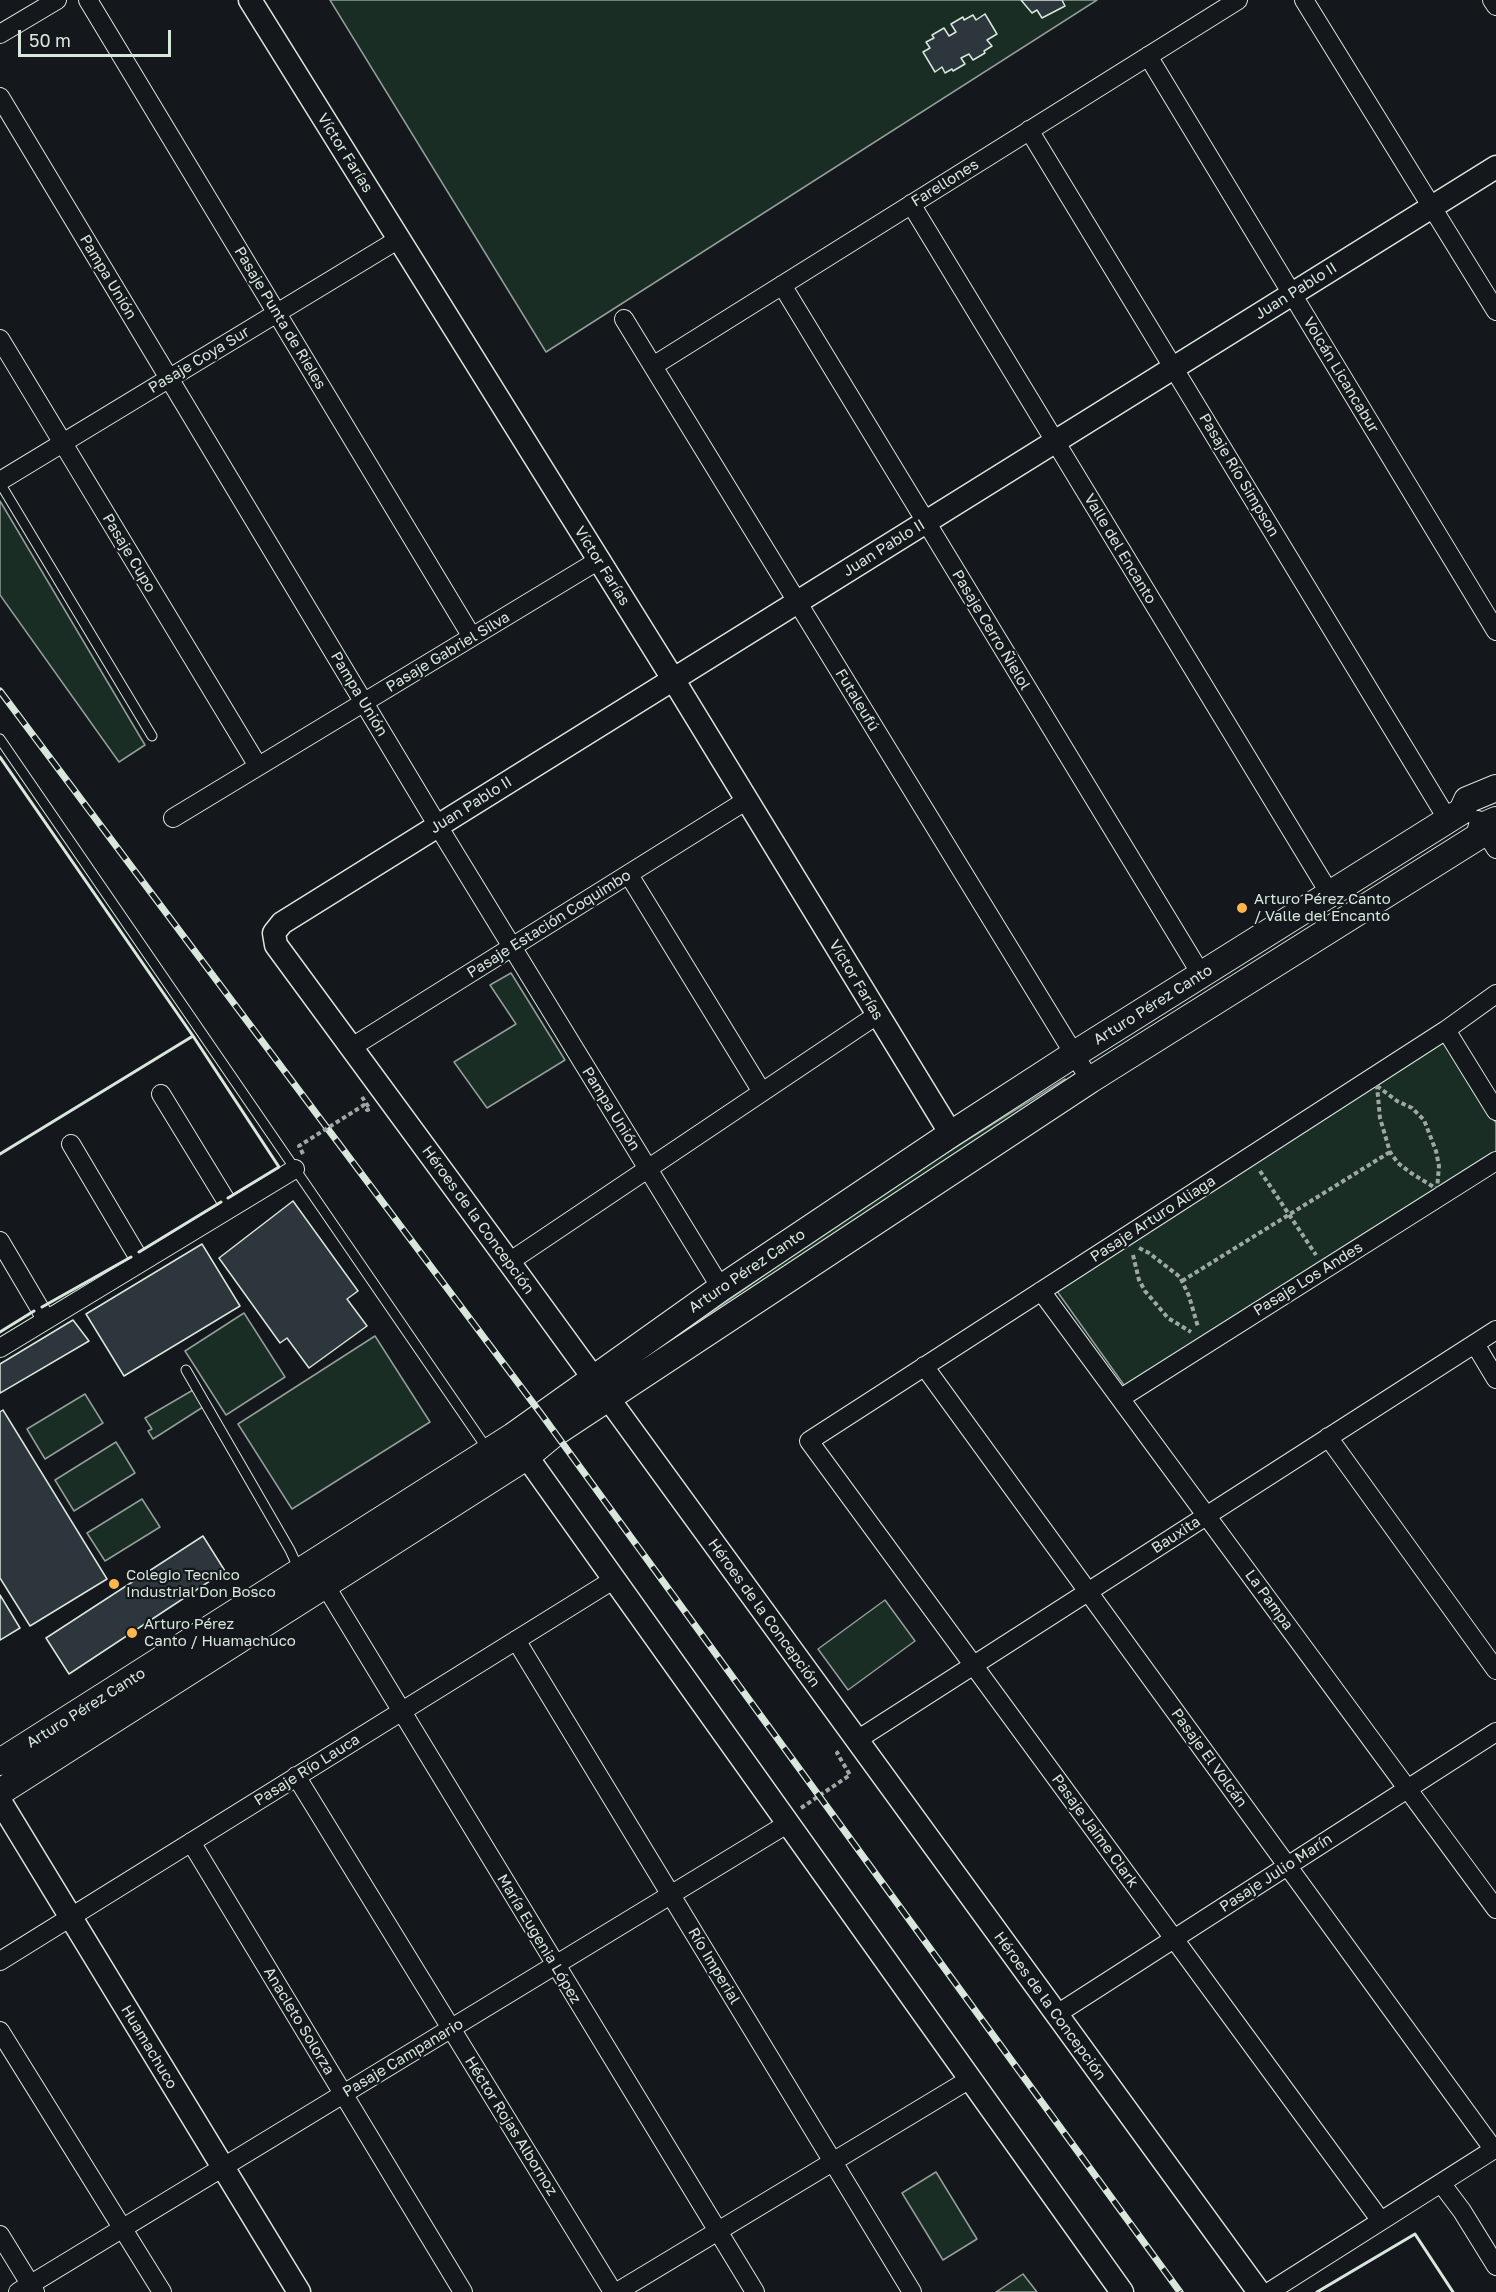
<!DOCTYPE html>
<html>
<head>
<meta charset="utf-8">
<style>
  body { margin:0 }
  #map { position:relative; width:1496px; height:2292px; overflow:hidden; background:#14181c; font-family:"Golos Text",sans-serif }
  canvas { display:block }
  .scale { position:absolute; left:18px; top:30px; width:153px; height:27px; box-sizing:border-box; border:3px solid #d8e6dc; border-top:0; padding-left:8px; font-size:18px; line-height:21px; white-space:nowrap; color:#d8e6dc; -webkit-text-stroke:4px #14181c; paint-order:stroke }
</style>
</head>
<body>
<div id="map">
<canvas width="1496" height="2292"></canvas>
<div class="scale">50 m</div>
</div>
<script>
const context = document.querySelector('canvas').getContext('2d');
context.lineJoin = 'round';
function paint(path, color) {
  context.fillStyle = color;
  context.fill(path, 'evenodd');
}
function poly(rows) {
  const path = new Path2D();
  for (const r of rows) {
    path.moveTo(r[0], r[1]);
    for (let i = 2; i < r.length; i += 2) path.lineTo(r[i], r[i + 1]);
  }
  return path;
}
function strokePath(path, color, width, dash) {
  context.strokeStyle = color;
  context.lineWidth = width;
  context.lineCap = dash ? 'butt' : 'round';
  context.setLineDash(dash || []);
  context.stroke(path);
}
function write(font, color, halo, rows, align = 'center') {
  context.font = font + ' "Golos Text",sans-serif';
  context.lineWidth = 4.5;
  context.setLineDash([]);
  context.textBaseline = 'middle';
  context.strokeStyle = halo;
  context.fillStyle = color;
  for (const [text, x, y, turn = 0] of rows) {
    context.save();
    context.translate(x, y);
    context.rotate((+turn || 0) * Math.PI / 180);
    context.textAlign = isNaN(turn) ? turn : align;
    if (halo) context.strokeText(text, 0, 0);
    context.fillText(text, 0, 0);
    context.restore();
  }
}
const green = poly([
  [330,0,1097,0,546,352,330,0],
  [0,501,145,745,119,762,0,595,0,501],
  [511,973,565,1060,487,1108,454,1062,516,1024,490,985,511,973],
  [1446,1039,1496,1123,1496,1156,1129,1392,1054,1287,1446,1039],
  [1065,1079,1069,1082,676,1343,685,1331,790,1257,922,1168,1065,1079],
  [244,1313,285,1377,226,1415,185,1351,244,1313],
  [375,1336,430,1422,292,1509,238,1424,375,1336],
  [193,1390,203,1407,153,1439,148,1431,152,1429,145,1418,193,1390],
  [85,1394,103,1423,45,1459,27,1429,85,1394],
  [116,1442,135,1473,74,1511,55,1480,116,1442],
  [142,1499,160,1527,105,1561,87,1533,142,1499],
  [885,1600,915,1641,848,1690,818,1649,885,1600],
  [936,2172,977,2239,943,2260,902,2193,936,2172],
  [1023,2274,1037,2292,996,2292,1023,2274]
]);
paint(green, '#1a2d24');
strokePath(green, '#939e99', 1.5);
const building = poly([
  [1021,0,1062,0,1065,6,1042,18,1037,10,1032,13,1021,0],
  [985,14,997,34,987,40,992,46,984,51,985,53,973,60,969,54,961,58,965,64,953,71,952,69,945,73,942,67,935,72,923,52,930,48,926,42,934,38,932,35,944,28,949,36,956,32,951,24,963,17,964,20,973,15,976,20,985,14],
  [293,1201,358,1291,347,1299,367,1326,309,1368,287,1338,280,1343,219,1258,293,1201],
  [202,1244,240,1306,124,1376,86,1314,202,1244],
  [73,1320,89,1341,0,1393,0,1364,73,1320],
  [3,1410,107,1579,30,1626,0,1578,0,1412,3,1410],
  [203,1536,225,1571,69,1674,46,1638,203,1536],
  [0,1595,20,1628,0,1640,0,1595]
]);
paint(building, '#2c363c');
strokePath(building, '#d8e6dc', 1.5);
const service = poly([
  [0,483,152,736],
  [0,739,488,1450],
  [186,1370,290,1550,299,1570]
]);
const minor = poly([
  [88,0,472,637],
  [1304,0,1496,311],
  [1492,0,1496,6],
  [0,34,57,0],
  [1148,56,1496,631],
  [0,97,438,826,721,1288],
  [1029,130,1448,820],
  [911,204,1330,894],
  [782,285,1201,974],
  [624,319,1090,1080],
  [0,339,258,766],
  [653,366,1238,0],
  [0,481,399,239],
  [173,818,599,560],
  [1478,820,1496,849],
  [629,875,762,1092],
  [1446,1030,1496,1111],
  [352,1047,747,800],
  [161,1094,230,1207],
  [71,1144,141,1262],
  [0,1241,46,1319],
  [509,1262,877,1015],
  [1041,1291,1496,1909],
  [1475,1344,1496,1379],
  [0,1348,295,1169],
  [924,1366,1494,2150],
  [1121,1398,1496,1161],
  [1328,1437,1496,1670],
  [325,1585,755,2292],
  [516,1640,912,2292],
  [857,1740,1496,1330],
  [296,1776,613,2292],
  [191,1842,463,2292],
  [0,1961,613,1580],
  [1057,2014,1496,1732],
  [0,2031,162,2292],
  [1441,2183,1462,2211,1496,2266],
  [1381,2221,809,1441,1446,1030,1496,994],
  [0,2235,35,2292],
  [18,2292,787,1824],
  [617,2292,970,2079],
  [1269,2292,1496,2148]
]);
const tertiary = poly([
  [250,0,673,679,951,1134],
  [517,1443,1122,2292],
  [0,1801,299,2292],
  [1259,2292,509,1262,276,945,274,933,282,923,1496,167]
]);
const secondary = poly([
  [0,1762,513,1436,721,1288,951,1134,1073,1055,1462,811,1467,800,1496,788],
  [0,1792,526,1457,555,1433,1090,1080,1479,836,1482,826,1496,820]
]);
strokePath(service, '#d8e6dc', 11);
strokePath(minor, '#d8e6dc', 20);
strokePath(tertiary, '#d8e6dc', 25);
strokePath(secondary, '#d8e6dc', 28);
strokePath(poly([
  [1377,1086,1397,1101,1412,1108,1424,1120,1436,1151,1439,1166,1437,1189,1411,1173,1398,1163,1390,1152,1380,1118,1377,1086],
  [1260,1171,1316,1255],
  [1139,1248,1149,1253,1180,1277,1189,1296,1198,1327],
  [1133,1255,1139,1280,1145,1291,1168,1318,1191,1332],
  [1182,1281,1390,1152],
  [801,1808,850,1775,837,1753,841,1750]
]), '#9da8a2', 4, [4.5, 3]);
strokePath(service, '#14181c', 9);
strokePath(minor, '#14181c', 18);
strokePath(tertiary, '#14181c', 22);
strokePath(secondary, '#14181c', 26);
const rail = poly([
  [0,691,542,1415,1180,2292]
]);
strokePath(rail, '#d8e6dc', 7);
strokePath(rail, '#14181c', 4.5, [14]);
strokePath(poly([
  [303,1154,299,1146,364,1105,367,1110,370,1109,362,1097]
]), '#9da8a2', 4, [4.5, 3]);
strokePath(poly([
  [0,757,193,1036,279,1167,228,1198],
  [0,1154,193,1036],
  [139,1252,221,1202],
  [42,1307,131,1257],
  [0,1332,34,1311],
  [1317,2292,1415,2234,1453,2292]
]), '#d8e6dc', 3);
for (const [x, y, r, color] of [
  [1242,908,6,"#ffb74d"],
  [114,1584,6,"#ffb74d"],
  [132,1633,6,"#ffb74d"]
]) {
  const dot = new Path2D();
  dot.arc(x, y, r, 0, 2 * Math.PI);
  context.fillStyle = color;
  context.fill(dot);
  strokePath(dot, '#14181c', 2);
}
write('15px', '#d8e6dc', '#14181c', [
  ["Víctor Farías",345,153,58],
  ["Farellones",945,183,-32],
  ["Pampa Unión",108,277,59],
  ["Juan Pablo II",1296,291,-32],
  ["Pasaje Punta de Rieles",280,318,59],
  ["Pasaje Coya Sur",199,360,-31],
  ["Volcán Licancabur",1341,375,59],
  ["Pasaje Río Simpson",1239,475,59],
  ["Juan Pablo II",884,548,-32],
  ["Valle del Encanto",1120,549,59],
  ["Pasaje Cupo",129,553,59],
  ["Víctor Farías",602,566,58],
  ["Pasaje Cerro Ñielol",991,630,59],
  ["Pasaje Gabriel Silva",448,652,-31],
  ["Pampa Unión",359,694,59],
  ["Futaleufú",857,700,59],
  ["Juan Pablo II",471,805,-32],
  ["Pasaje Estación Coquimbo",549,924,-32],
  ["Víctor Farías",856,980,59],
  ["Arturo Pérez Canto",1153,1005,-32],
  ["Pampa Unión",611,1109,58],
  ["Pasaje Arturo Aliaga",1153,1219,-33],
  ["Héroes de la Concepción",478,1220,54],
  ["Arturo Pérez Canto",747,1271,-34],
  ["Pasaje Los Andes",1308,1279,-32],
  ["Bauxita",1176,1535,-33],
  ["La Pampa",1269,1600,54],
  ["Héroes de la Concepción",764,1613,54],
  ["Arturo Pérez Canto",86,1708,-32],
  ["Pasaje El Volcán",1209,1758,54],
  ["Pasaje Río Lauca",307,1770,-32],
  ["Pasaje Jaime Clark",1095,1831,54],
  ["Pasaje Julio Marín",1276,1873,-33],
  ["María Eugenia López",539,1939,59],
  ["Río Imperial",714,1966,59],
  ["Héroes de la Concepción",1050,2006,54],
  ["Anacleto Solorza",299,2021,59],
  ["Huamachuco",149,2047,59],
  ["Pasaje Campanario",403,2058,-31],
  ["Héctor Rojas Albornoz",511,2126,58]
]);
write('15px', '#d8e6dc', '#14181c', [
  ["Arturo Pérez Canto",1254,899],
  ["/ Valle del Encanto",1254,916],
  ["Colegio Tecnico",126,1575],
  ["Industrial Don Bosco",126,1592],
  ["Arturo Pérez",144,1624],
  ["Canto / Huamachuco",144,1641]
], 'left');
</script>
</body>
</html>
